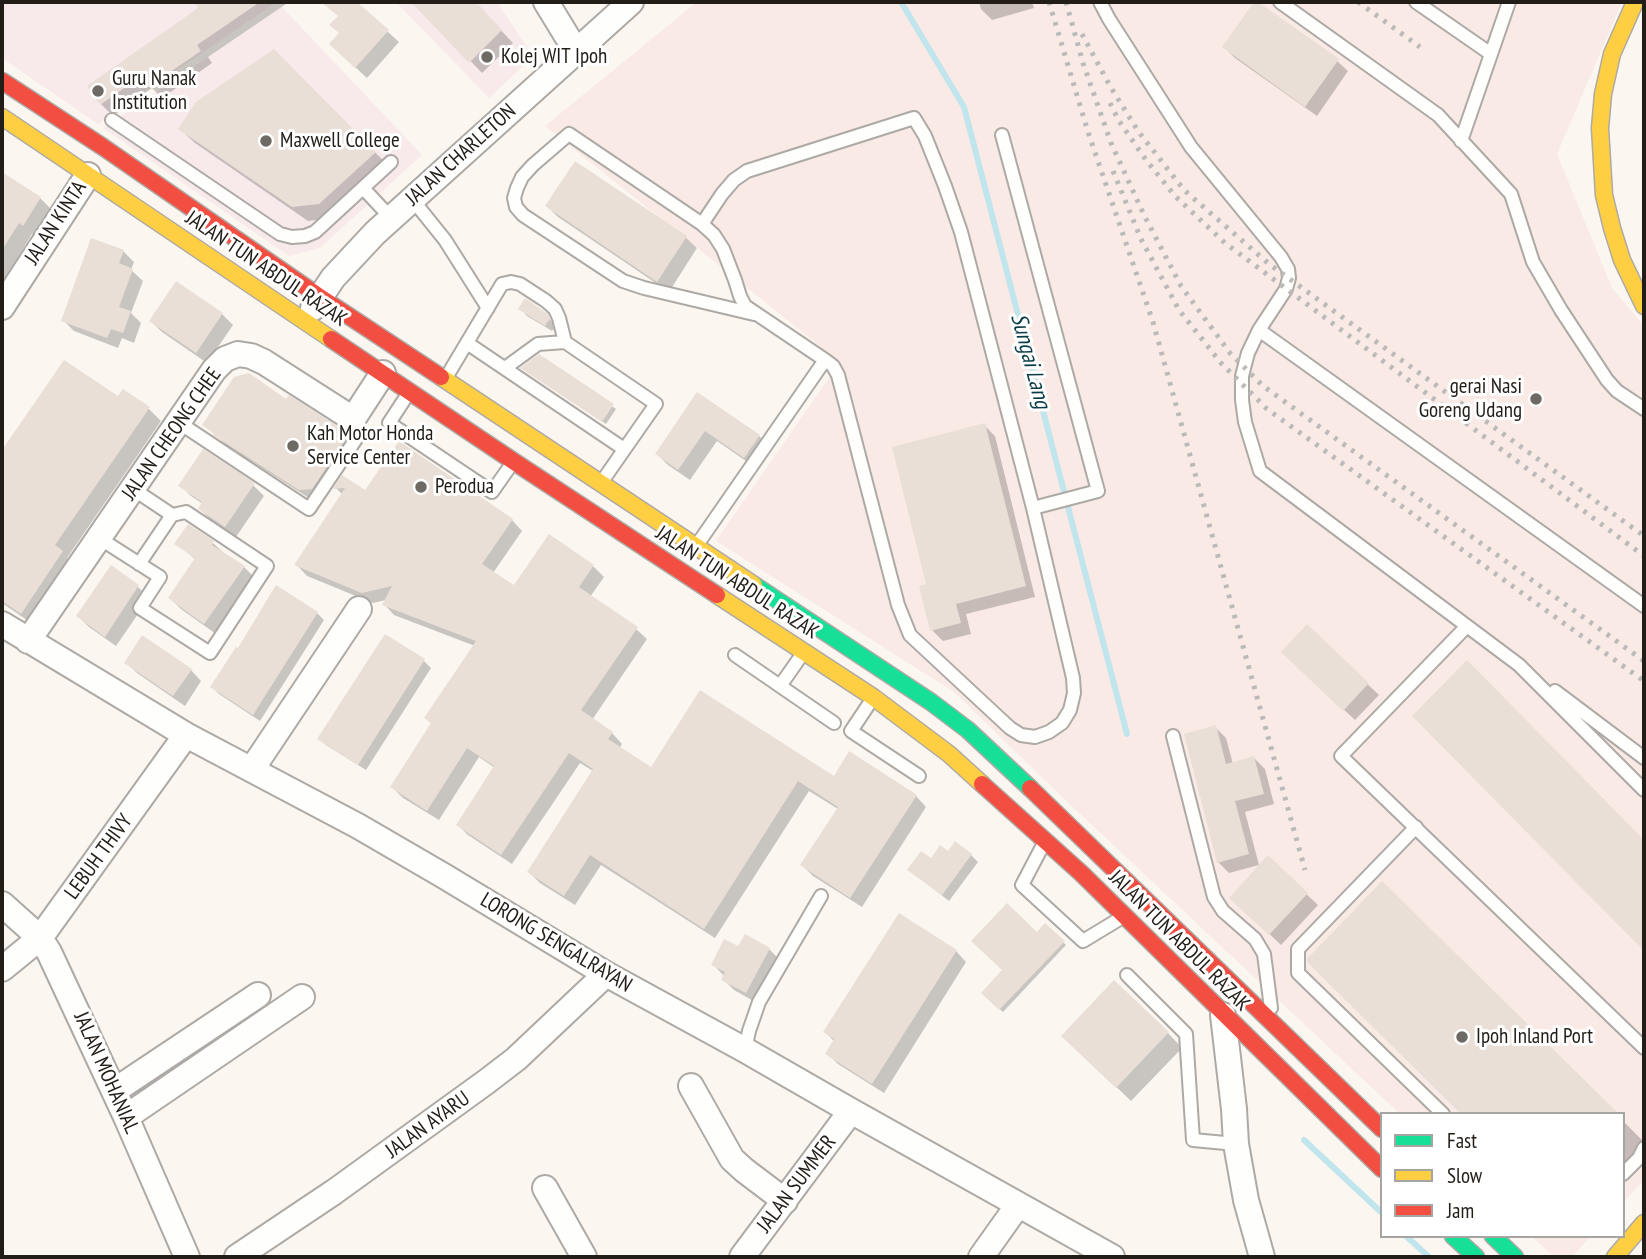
<!DOCTYPE html>
<html>
<head>
<meta charset="utf-8">
<style>
  body { margin:0 }
  #map { position:relative; width:1646px; height:1259px; overflow:hidden; background:#fbf6f0; font-family:"PT Sans Narrow",sans-serif }
  canvas { display:block }
  .frame { position:absolute; inset:0; border:4px solid #221d17; pointer-events:none }
  .legend { position:absolute; left:1380px; top:1112px; width:245px; height:126px; box-sizing:border-box; background:#fff; border:2px solid #a7a5a2; margin:0; padding:9px 12px; list-style:none; font-size:21px; color:#221d17 }
  .legend li { display:flex; align-items:center; gap:14px; height:35px }
  .legend b { width:35px; border:2px solid #a7a5a2 }
</style>
</head>
<body>
<div id="map">
<canvas width="1646" height="1259"></canvas>
<div class="frame"></div>
<ul class="legend">
<li><b style="height:9px;background:#16e098"></b>Fast</li>
<li><b style="height:9px;background:#ffcf43"></b>Slow</li>
<li><b style="height:9px;background:#f24e42"></b>Jam</li>
</ul>
</div>
<script>
const context = document.querySelector('canvas').getContext('2d');
context.lineJoin = 'round';
function paint(path, color) {
  context.fillStyle = color;
  context.fill(path, 'evenodd');
}
function poly(rows) {
  const path = new Path2D();
  for (const r of rows) {
    path.moveTo(r[0], r[1]);
    for (let i = 2; i < r.length; i += 2) path.lineTo(r[i], r[i + 1]);
  }
  return path;
}
function strokePath(path, color, width, dash) {
  context.strokeStyle = color;
  context.lineWidth = width;
  context.lineCap = dash ? 'butt' : 'round';
  context.setLineDash(dash || []);
  context.stroke(path);
}
function write(font, color, halo, rows, align = 'center') {
  context.font = font + ' "PT Sans Narrow",sans-serif';
  context.lineWidth = 6;
  context.setLineDash([]);
  context.textBaseline = 'middle';
  context.strokeStyle = halo;
  context.fillStyle = color;
  for (const [text, x, y, turn = 0] of rows) {
    context.save();
    context.translate(x, y);
    context.rotate((+turn || 0) * Math.PI / 180);
    context.textAlign = isNaN(turn) ? turn : align;
    if (halo) context.strokeText(text, 0, 0);
    context.fillText(text, 0, 0);
    context.restore();
  }
}
paint(poly([
  [697,2,1622,2,1557,154,1612,288,1644,326,1644,1180,1623,1202,1623,1114,1400,1114,1060,795,954,692,716,541,840,362,545,126],
  [1531,1236,1591,1236,1572,1257,1554,1257]
]), '#f9eae6');
paint(poly([
  [2,2,277,2,98,124,2,58],
  [396,2,497,2,527,47,522,67,489,98],
  [282,7,422,155,320,248,289,256,103,128]
]), '#f8eaea');
paint(poly([
  [196,2,289,2,208,57,212,63,162,98,152,88,113,116,101,104,201,9],
  [338,2,355,2,399,42,367,78,342,55,340,16,332,9],
  [414,2,474,2,513,43,482,73],
  [979,2,1032,2,1034,8,992,20,981,9],
  [1224,47,1337,61,1348,71,1317,116,1235,58],
  [273,52,390,167,334,218,308,221,195,143,180,129],
  [576,164,686,238,697,248,669,292,558,217,547,206],
  [2,174,40,198,53,211,37,237,32,234,2,284],
  [123,251,134,262,131,270,143,281,131,313,141,323,134,343,122,338,118,348,74,331,63,320],
  [521,309,540,309,556,326,552,331,527,316],
  [222,314,233,325,207,363,162,332,151,321],
  [539,356,616,409,606,424,526,370],
  [65,362,118,399,124,391,149,409,161,421,67,558,75,565,34,625,2,603,2,453],
  [698,395,759,436,770,447,756,468,717,441,690,480,668,465,657,454],
  [287,401,347,434,358,445,312,500,226,445,205,425],
  [984,425,995,436,1035,597,966,614,971,634,943,641,932,630,928,586],
  [343,478,366,492,512,520,522,531,493,573,515,587,549,537,593,566,604,577,590,597,636,629,647,639,592,720,612,733,622,744,619,749,652,769,834,778,916,796,926,807,862,907,813,876,802,865,838,809,809,791,715,938,601,865,575,905,540,883,529,872,593,771,580,763,512,864,468,835,458,825,495,768,479,757,439,820,403,798,392,787,432,724,475,646,394,615,384,604,386,600,373,603,307,576,297,565,343,495,336,488],
  [180,485,253,485,264,496,236,537,211,520,200,509,203,504,191,496],
  [176,543,213,543,224,553,244,567,255,578,216,634,181,609,170,598,196,560],
  [111,568,138,587,149,598,116,646,89,627,78,616],
  [277,588,317,613,324,620,260,721,219,694,212,687,238,650],
  [1307,627,1379,695,1355,720,1294,663],
  [385,636,424,661,431,668,366,770,326,745,320,738],
  [126,662,191,670,201,681,185,706,137,673],
  [1467,663,1644,842,1644,948,1414,716],
  [1215,727,1226,738,1233,764,1254,758,1265,769,1274,804,1245,812,1259,865,1229,873,1218,862],
  [948,853,971,855,978,862,949,901,917,876,931,860],
  [1268,858,1318,905,1281,945,1242,908],
  [1045,925,1066,945,1003,1012,983,993],
  [739,949,769,949,780,960,757,1003,734,990,723,979,724,976,713,964],
  [956,951,966,962,884,1093,838,1064,827,1053,835,1042,825,1032],
  [1168,1033,1182,1048,1131,1101,1078,1050],
  [1623,1121,1644,1142,1644,1145,1623,1166]
]), '#0003');
strokePath(poly([
  [901,2,964,107,1127,734],
  [1304,1140,1382,1213],
  [1406,1236,1429,1257]
]), '#c1e5ed', 6);
paint(poly([
  [194,2,260,2,197,45,201,51,148,87,141,76,100,105,87,86,198,8],
  [321,2,357,2,389,30,355,68,329,44,339,33,329,25,338,16],
  [411,2,476,2,502,30,469,63],
  [1254,2,1258,2,1339,59,1305,107,1222,47],
  [274,49,376,152,319,204,292,207,178,129,196,102],
  [575,161,687,236,657,282,545,206],
  [2,172,41,197,23,226,19,223,2,250],
  [91,238,124,250,119,263,133,269,119,307,131,311,123,333,111,329,107,338,61,321],
  [176,281,223,313,196,353,149,321],
  [525,298,548,314,550,318,545,326,518,309],
  [539,354,614,404,602,422,520,368],
  [64,360,118,396,123,389,150,407,55,545,63,551,21,614,2,601,2,450],
  [249,373,286,399,289,395,348,433,348,435,312,489,299,490,213,435,214,433,202,425,234,377],
  [697,392,760,435,744,458,705,431,678,470,655,454],
  [985,423,1026,586,956,604,961,623,930,631,919,586,926,584,892,447],
  [399,441,513,519,482,564,514,585,549,534,594,565,579,587,638,627,581,710,613,732,608,739,651,767,700,690,834,776,849,751,917,795,850,898,800,865,838,807,798,781,704,929,590,855,564,896,527,872,593,769,569,753,501,855,456,825,494,766,467,748,427,811,390,787,431,723,424,718,476,641,382,605,392,586,362,593,294,565,345,488,333,489,342,475,365,490],
  [203,449,255,483,225,527,198,509,202,502,178,486],
  [188,524,214,541,212,545,245,566,204,624,168,598,195,558,174,544],
  [111,565,139,585,105,637,76,616],
  [276,585,318,612,253,715,210,687,236,647,238,648],
  [1307,624,1369,683,1343,711,1281,652],
  [385,634,425,659,358,765,317,739],
  [142,635,192,669,173,696,124,663],
  [1467,660,1644,840,1644,951,1412,716],
  [1216,725,1226,764,1254,756,1264,794,1235,801,1249,854,1217,863,1184,734],
  [955,841,972,854,942,895,907,870,921,851,931,858,940,845,948,851],
  [1268,855,1308,893,1269,935,1229,898],
  [1382,881,1619,1114,1461,1114,1307,962,1307,959],
  [1007,903,1037,932,1045,923,1065,941,999,1010,981,993,1002,970,971,941],
  [899,913,957,950,872,1084,825,1054,834,1039,823,1032],
  [745,934,770,948,746,993,721,980,725,972,711,965,724,939,738,946],
  [1114,980,1169,1032,1116,1088,1061,1036]
]), '#e9dfd7');
const lane = poly([
  [1100,2,1109,19,1191,147,1281,257,1288,269,1289,278,1286,289,1259,330,1248,353,1242,376,1242,400,1245,422,1260,471,1519,665,1644,790],
  [1280,2,1438,115,1511,194,1533,262,1561,310,1607,380,1617,391,1644,409],
  [1416,2,1491,54],
  [112,120,280,234,292,237,305,236,315,232,391,162],
  [1002,135,1098,491,1033,508],
  [1461,141,1509,2],
  [363,188,391,218],
  [412,199,445,240,488,308],
  [702,224,569,134,533,165,522,177,517,188,514,198,516,207,523,215,623,281,644,288,754,314],
  [1259,330,1644,606],
  [467,343,624,449],
  [505,368,538,344,565,342],
  [447,376,502,284,511,282,520,284,546,301,555,309,559,318,565,342,656,404,603,480],
  [408,394,389,423,492,492,511,465],
  [178,422,309,509,358,436,353,419],
  [99,538,160,577,140,608,210,653,267,566,186,512,172,515,133,489],
  [699,542,825,360,745,306,740,296,735,280,723,249,714,235,702,224,722,194,734,180,747,171,914,118,925,136,945,186,961,232,1033,508,1073,678,1074,693,1070,710,1062,723,1049,732,1035,737,1021,735,1010,728,910,635,898,605,838,375,833,366,825,360],
  [139,564,172,515],
  [1467,626,1341,756,1644,1048],
  [735,655,834,723],
  [780,686,801,656],
  [1555,691,1644,758],
  [871,701,851,731,919,776],
  [1173,736,1214,897,1223,911,1255,939,1264,954,1271,1008],
  [1416,827,1298,949,1298,973,1443,1114],
  [1043,845,1022,885,1083,941,1121,918],
  [1127,975,1186,1034,1193,1140,1236,1144],
  [745,1050,749,1031,759,1002,821,896],
  [1623,1174,1639,1158,1644,1148]
]);
const street = poly([
  [546,2,576,51],
  [2,307,88,175],
  [313,308,333,278,375,233,631,2],
  [2,624,186,735,358,826,444,876,606,974,745,1050,851,1111,1112,1257],
  [28,641,214,370,225,359,238,354,251,356,264,362,353,419,383,373],
  [252,769,359,609],
  [2,904,40,938,49,952,126,1117,187,1257],
  [2,969,40,938,186,735],
  [1223,1015,1234,1109,1236,1144,1246,1200,1262,1257],
  [691,1086,732,1159,744,1170,785,1201],
  [114,1091,258,995],
  [126,1117,302,997],
  [545,1188,584,1257],
  [237,1257,334,1192,486,1082,516,1059,606,974],
  [742,1257,851,1111],
  [981,1257,1018,1205]
]);
const fast = poly([
  [754,585,931,702,968,730,1030,788],
  [1453,1236,1476,1257],
  [1493,1236,1515,1257]
]);
const slow = poly([
  [1635,2,1612,54,1603,94,1600,128,1604,195,1612,228,1622,260,1644,306],
  [2,117,331,339],
  [441,377,754,585],
  [717,595,873,697,949,754,982,784],
  [1615,1257,1644,1223]
]);
const jam = poly([
  [2,81,103,147,320,297,441,377],
  [331,339,513,461,717,595],
  [982,784,1081,873,1382,1169],
  [1030,788,1382,1129]
]);
strokePath(lane, '#ada9a4', 16);
strokePath(street, '#ada9a4', 28);
strokePath(fast, '#ada9a4', 19);
strokePath(slow, '#ada9a4', 19);
strokePath(jam, '#ada9a4', 19);
strokePath(lane, '#fefefd', 12);
strokePath(street, '#fefefd', 24);
strokePath(fast, '#16e098', 16);
strokePath(slow, '#ffcf43', 16);
strokePath(jam, '#f24e42', 16);
strokePath(poly([
  [1049,2,1088,132,1153,322,1305,870],
  [1066,2,1083,63,1111,143,1144,215,1181,286,1230,353,1263,386,1644,661],
  [1358,2,1420,47],
  [1082,34,1110,86,1138,131,1184,190,1269,264,1644,536],
  [1110,103,1119,121,1146,160,1175,196,1225,243,1644,556],
  [1113,171,1141,239,1179,310,1221,363,1267,409,1644,681]
]), '#babab8', 5, [3.5, 7]);
for (const [x, y, r, color] of [
  [487,57,7,"#6e6963"],
  [98,91,7,"#6e6963"],
  [266,141,7,"#6e6963"],
  [1536,399,7,"#6e6963"],
  [293,446,7,"#6e6963"],
  [421,487,7,"#6e6963"],
  [1462,1037,7,"#6e6963"]
]) {
  const dot = new Path2D();
  dot.arc(x, y, r, 0, 2 * Math.PI);
  context.fillStyle = color;
  context.fill(dot);
  strokePath(dot, '#fff', 2.5);
}
write('21px', '#221d17', '#fff', [
  ["Kolej WIT Ipoh",501,57],
  ["Guru Nanak",112,79],
  ["Institution",112,103],
  ["Maxwell College",280,141],
  ["gerai Nasi",1522,387,"right"],
  ["Goreng Udang",1522,411,"right"],
  ["Kah Motor Honda",307,434],
  ["Service Center",307,458],
  ["Perodua",435,487],
  ["Ipoh Inland Port",1476,1037]
], 'left');
write('21px', '#221d17', '#fff', [
  ["JALAN CHARLETON",461,155,-42],
  ["JALAN KINTA",56,223,-57],
  ["JALAN TUN ABDUL RAZAK",266,269,34],
  ["JALAN CHEONG CHEE",172,434,-55],
  ["JALAN TUN ABDUL RAZAK",737,583,33],
  ["LEBUH THIVY",99,857,-54],
  ["JALAN TUN ABDUL RAZAK",1179,941,45],
  ["LORONG SENGALRAYAN",556,943,31],
  ["JALAN MOHANIAL",106,1073,66],
  ["JALAN AYARU",428,1125,-36],
  ["JALAN SUMMER",797,1184,-53]
]);
write('italic 23px', '#0a3c46', '#fff', [
  ["Sungai Lang",1030,361,75]
]);
</script>
</body>
</html>
